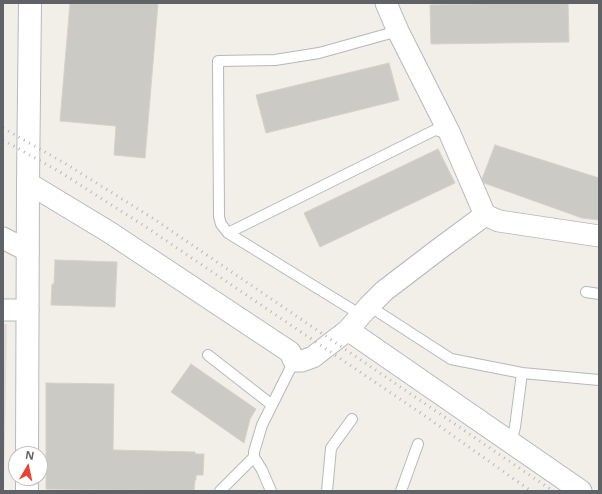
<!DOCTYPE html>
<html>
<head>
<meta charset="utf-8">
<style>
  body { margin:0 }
  #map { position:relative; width:602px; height:494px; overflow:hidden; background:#f1efe8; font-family:"Noto Sans",sans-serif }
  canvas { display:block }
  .frame { position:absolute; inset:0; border:4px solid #5f6368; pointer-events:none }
  .north { position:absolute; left:8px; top:446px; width:40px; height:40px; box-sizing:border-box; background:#fff; border:1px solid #bfc1c3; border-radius:50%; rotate:9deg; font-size:11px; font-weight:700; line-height:16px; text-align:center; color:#5f6368 }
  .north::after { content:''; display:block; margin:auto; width:14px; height:18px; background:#ea4335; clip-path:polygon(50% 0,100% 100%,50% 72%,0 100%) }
</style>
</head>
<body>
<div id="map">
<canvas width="602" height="494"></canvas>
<div class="frame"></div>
<div class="north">N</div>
</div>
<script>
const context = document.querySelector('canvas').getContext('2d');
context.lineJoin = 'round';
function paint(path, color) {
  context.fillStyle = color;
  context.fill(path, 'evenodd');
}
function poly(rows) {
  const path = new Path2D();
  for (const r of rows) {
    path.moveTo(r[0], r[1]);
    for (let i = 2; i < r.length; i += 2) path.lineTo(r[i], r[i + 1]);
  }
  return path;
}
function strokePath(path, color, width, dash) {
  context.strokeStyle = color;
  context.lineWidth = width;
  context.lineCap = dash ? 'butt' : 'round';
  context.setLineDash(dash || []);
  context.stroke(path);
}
paint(poly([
  [3,324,7,324,4,491,3,491]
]), '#e1ded6');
const building = poly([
  [70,3,158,3,145,158,114,155,116,126,60,121,70,3],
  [526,3,568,3,569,42,431,44,430,5,526,3],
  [389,63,399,100,266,133,256,95,389,63],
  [495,145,599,178,599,220,582,218,484,183,482,179,495,145],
  [438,149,455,183,320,247,304,213,438,149],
  [55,260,117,262,115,307,51,305,52,284,54,284,55,260],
  [191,364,256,409,250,419,244,443,171,392,191,364],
  [46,383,114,384,113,450,195,452,195,454,204,454,203,475,196,475,196,480,195,480,194,491,46,489,46,383]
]);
paint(building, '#cccac5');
strokePath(building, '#d6d1c6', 1);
const lane = poly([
  [398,31,319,53,275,60,218,61,219,217,221,224,228,233,435,130,450,134],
  [228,233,361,315],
  [586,292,599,294],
  [369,306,451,359,522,373,599,380],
  [208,355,272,405],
  [511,443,515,427,522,373],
  [254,457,262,470,271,491],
  [220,491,254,457,254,452,262,425,294,361],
  [327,491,331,448,352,419],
  [401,491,418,444]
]);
const street = poly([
  [386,3,398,31,450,134,485,215,499,221,599,236],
  [28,183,109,232,290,352,294,361,302,361,313,357,348,330,369,306,384,291,439,249,485,215],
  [3,238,28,251],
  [3,310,28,310],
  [348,330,581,491]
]);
const secondary = poly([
  [27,454,28,183,30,3],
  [27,491,27,478]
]);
strokePath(lane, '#b5b8bc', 12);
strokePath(street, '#b5b8bc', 23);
strokePath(secondary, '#b6babf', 24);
strokePath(lane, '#fff', 10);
strokePath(street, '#fff', 21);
strokePath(secondary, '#fff', 22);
strokePath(poly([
  [3,128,66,164,154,219,553,491],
  [3,140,60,172,146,227,428,418,531,491]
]), '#b6b7b8', 3, [1, 5]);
</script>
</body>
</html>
